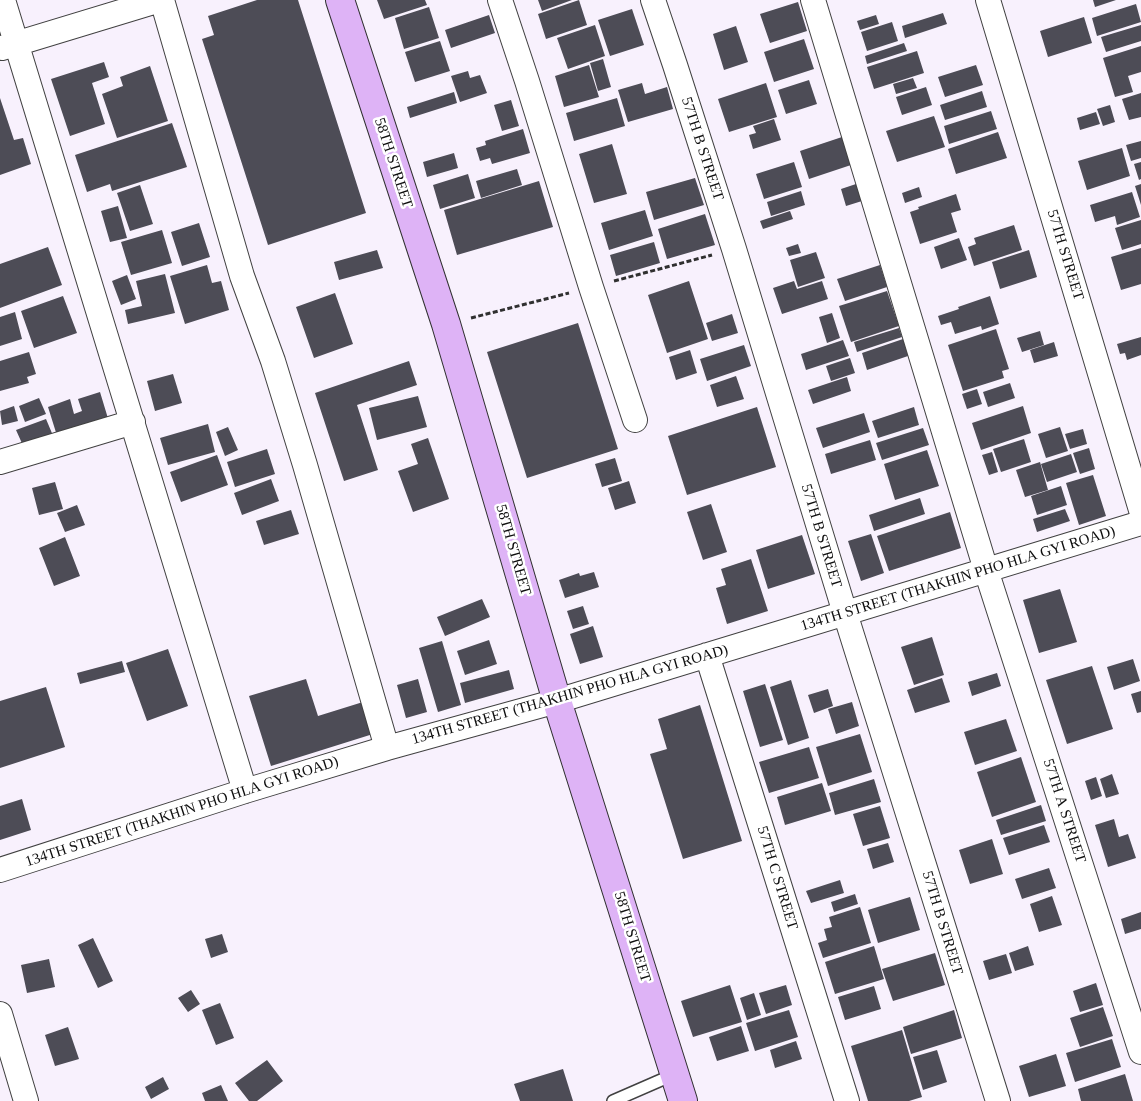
<!DOCTYPE html>
<html>
<head>
<meta charset="utf-8">
<style>
  body { margin:0 }
  canvas { display:block; background:#f8f1fd }
</style>
</head>
<body>
<canvas width="1141" height="1101"></canvas>
<script>
const context = document.querySelector('canvas').getContext('2d');
context.lineJoin = 'round';
function paint(path, color) {
  context.fillStyle = color;
  context.fill(path, 'evenodd');
}
function poly(rows) {
  const path = new Path2D();
  for (const r of rows) {
    path.moveTo(r[0], r[1]);
    for (let i = 2; i < r.length; i += 2) path.lineTo(r[i], r[i + 1]);
  }
  return path;
}
function strokePath(path, color, width, dash) {
  context.strokeStyle = color;
  context.lineWidth = width;
  context.lineCap = dash ? 'butt' : 'round';
  context.setLineDash(dash || []);
  context.stroke(path);
}
function write(font, color, halo, rows, align = 'center') {
  context.font = font + ' "Times New Roman",serif';
  context.lineWidth = 5;
  context.setLineDash([]);
  context.textBaseline = 'middle';
  context.strokeStyle = halo;
  context.fillStyle = color;
  for (const [text, x, y, turn = 0] of rows) {
    context.save();
    context.translate(x, y);
    context.rotate((+turn || 0) * Math.PI / 180);
    context.textAlign = isNaN(turn) ? turn : align;
    if (halo) context.strokeText(text, 0, 0);
    context.fillText(text, 0, 0);
    context.restore();
  }
}
paint(poly([
  [257,0,298,0,366,213,268,245,202,39,214,35,208,16],
  [377,0,425,0,427,5,384,19],
  [538,0,572,0,542,11],
  [579,0,587,25,546,39,538,14],
  [1093,0,1116,0,1095,7],
  [798,2,807,31,770,43,760,14],
  [1136,4,1141,22,1097,36,1092,18],
  [429,7,439,38,404,49,395,18],
  [632,9,644,45,610,56,598,20],
  [943,13,947,24,905,38,902,26],
  [489,15,495,33,451,48,445,30],
  [876,15,879,24,860,30,857,21],
  [1084,17,1092,43,1048,57,1040,31],
  [892,22,898,41,867,51,861,32],
  [595,25,605,56,568,69,557,38],
  [1141,25,1141,41,1106,52,1101,37],
  [736,26,748,62,724,70,713,34],
  [804,39,814,69,774,82,764,52],
  [440,41,450,71,415,82,405,52],
  [904,43,907,51,867,64,865,56],
  [1141,46,1141,72,1128,76,1133,92,1115,97,1103,58],
  [917,51,924,73,874,89,867,67],
  [603,59,611,87,598,91,590,63],
  [104,62,109,77,92,83,105,124,70,136,51,79],
  [589,65,599,97,564,107,555,76],
  [976,65,983,85,945,97,938,77],
  [150,66,168,121,117,138,102,94,123,86,120,77],
  [468,71,470,78,480,75,487,93,460,102,451,76],
  [913,78,917,88,896,94,893,84],
  [809,80,817,104,786,114,778,90],
  [642,83,645,94,667,87,673,109,628,122,618,90],
  [766,83,777,117,729,132,718,99],
  [926,87,932,105,902,115,896,97],
  [982,91,987,107,945,120,940,105],
  [454,92,457,103,410,118,407,107],
  [1141,93,1141,117,1129,120,1122,99],
  [0,98,14,140,23,138,31,164,0,175],
  [617,98,625,126,574,141,566,113],
  [511,100,519,126,502,131,494,105],
  [1110,105,1115,122,1103,126,1097,109],
  [991,111,997,129,949,144,944,126],
  [1096,112,1100,124,1080,130,1077,118],
  [934,116,945,147,897,162,886,131],
  [774,119,781,140,753,149,749,135,756,133,753,126],
  [172,123,187,167,112,191,110,184,87,192,75,155],
  [523,129,530,153,492,164,490,158,480,161,476,148,486,145,485,141],
  [998,132,1007,158,956,174,948,149],
  [842,137,851,165,809,179,800,151],
  [1141,141,1141,158,1131,161,1126,145],
  [612,144,627,194,594,203,579,154],
  [1122,148,1130,176,1087,190,1078,161],
  [454,153,458,168,427,177,423,162],
  [794,162,802,187,764,199,756,174],
  [1141,162,1141,179,1139,180,1134,164],
  [517,169,522,185,481,198,476,181],
  [468,174,475,198,440,209,433,185],
  [695,178,704,205,654,220,646,192],
  [539,181,553,227,457,255,444,210],
  [856,184,862,201,846,206,841,189],
  [1141,184,1141,205,1135,186],
  [140,185,153,224,130,231,117,193],
  [919,187,922,197,905,203,902,193],
  [801,191,805,205,771,216,767,202],
  [1132,192,1140,217,1117,225,1115,216,1095,222,1090,205],
  [956,194,961,210,951,213,957,232,920,244,910,212,919,209,918,207],
  [118,206,127,238,110,242,101,211],
  [645,210,653,236,609,250,601,223],
  [790,211,793,219,763,229,760,221],
  [705,214,715,245,667,259,658,229],
  [1141,220,1141,244,1122,250,1115,228],
  [199,223,210,257,182,266,171,232],
  [1014,225,1022,250,974,266,968,247,976,244,974,238],
  [162,230,172,263,131,275,121,242],
  [959,238,967,260,941,269,934,247],
  [654,242,660,263,616,276,610,255],
  [798,244,801,253,789,256,786,248],
  [48,247,62,285,0,308,0,264],
  [1141,248,1141,284,1121,290,1111,257],
  [377,250,383,268,339,280,334,262],
  [1029,250,1037,277,1000,289,992,262],
  [816,252,825,278,798,287,790,260],
  [207,265,212,283,221,281,229,310,185,324,170,276],
  [880,265,887,287,845,301,837,279],
  [165,274,175,313,128,324,125,310,142,306,136,281],
  [127,275,136,299,121,305,112,281],
  [689,281,708,339,667,353,648,295],
  [794,281,797,289,822,281,828,299,782,314,773,288],
  [887,291,899,326,851,342,839,306],
  [335,293,353,344,314,358,296,307],
  [63,296,77,333,34,348,21,311],
  [990,296,999,324,982,330,981,326,955,334,951,322,941,325,938,316,959,309,958,307],
  [15,312,22,339,0,346,0,317],
  [832,313,840,338,827,343,819,317],
  [732,314,738,333,712,341,706,323],
  [578,323,618,449,527,478,487,352],
  [899,328,902,337,857,352,854,342],
  [996,329,1009,369,1002,371,1004,378,963,391,948,345],
  [1040,331,1044,345,1022,352,1017,338],
  [1141,337,1141,355,1127,360,1125,353,1120,354,1117,344],
  [903,339,908,356,867,370,862,353],
  [843,340,849,356,806,370,801,354],
  [1054,342,1058,356,1034,363,1030,350],
  [744,345,751,366,707,381,700,359],
  [690,350,697,373,676,380,669,357],
  [29,352,36,374,27,377,29,383,0,391,0,361],
  [850,358,855,373,831,381,826,366],
  [409,361,417,385,357,405,378,470,344,481,315,393],
  [173,374,182,403,155,411,147,381],
  [736,376,744,399,717,407,710,385],
  [847,377,851,391,813,404,808,390],
  [1010,383,1015,398,988,407,983,392],
  [977,389,982,404,967,409,962,394],
  [100,392,110,425,59,442,48,407,70,399,74,414,82,411,78,399],
  [418,396,427,427,377,440,369,408],
  [39,398,46,414,25,422,19,406],
  [14,406,18,421,2,425,0,411],
  [1023,406,1031,433,981,450,972,423],
  [757,407,776,467,687,495,668,436],
  [914,407,919,425,878,438,872,421],
  [864,413,870,432,823,448,816,428],
  [46,419,54,438,25,450,16,430],
  [208,424,215,452,168,465,160,438],
  [228,427,238,450,225,456,216,432],
  [1060,427,1068,451,1046,458,1038,434],
  [923,428,929,445,882,460,876,443],
  [1083,429,1087,444,1070,449,1065,434],
  [428,438,449,499,413,512,398,471,418,464,411,444],
  [1024,439,1031,462,1001,472,993,449],
  [870,440,876,460,831,474,825,454],
  [1089,448,1095,469,1080,474,1073,453],
  [267,449,275,474,235,487,227,462],
  [927,450,939,486,895,500,884,464],
  [992,452,998,472,989,475,982,455],
  [1071,454,1077,472,1047,482,1041,464],
  [217,455,228,485,181,502,170,472],
  [615,458,622,481,602,487,595,464],
  [1040,462,1048,490,1025,497,1016,470],
  [1093,475,1106,516,1079,525,1066,483],
  [271,479,279,501,242,515,234,493],
  [629,481,636,503,615,510,608,488],
  [55,482,63,509,39,515,32,488],
  [1061,486,1067,505,1037,515,1031,496],
  [920,498,925,514,874,531,869,515],
  [711,504,727,552,703,560,687,512],
  [77,505,85,525,65,532,57,513],
  [1065,509,1070,521,1037,532,1033,519],
  [291,510,299,534,264,545,256,521],
  [950,512,961,548,889,571,877,536],
  [871,534,884,573,861,581,848,541],
  [802,535,815,574,768,589,756,550],
  [65,537,80,576,54,586,39,548],
  [751,559,768,611,727,624,716,588,726,585,721,569],
  [594,572,599,587,565,598,559,580,579,573,580,576],
  [1060,589,1077,642,1039,653,1023,600],
  [482,599,490,617,445,636,437,617],
  [583,606,589,624,573,629,567,611],
  [593,626,603,657,580,664,570,634],
  [932,637,944,675,914,685,901,647],
  [489,640,497,664,465,675,457,651],
  [442,641,461,705,438,712,419,648],
  [168,649,188,706,147,721,126,663],
  [1133,659,1140,681,1114,690,1107,667],
  [122,661,125,672,80,684,77,673],
  [1092,666,1113,729,1067,744,1046,680],
  [509,670,514,689,465,703,460,683],
  [997,673,1001,686,972,696,968,682],
  [942,678,950,702,915,713,907,690],
  [306,679,318,716,363,702,373,734,271,766,249,696],
  [418,679,427,712,406,718,397,685],
  [791,680,809,738,788,745,770,687],
  [765,684,783,740,760,747,743,691],
  [46,687,65,747,0,768,0,701],
  [828,689,833,706,814,713,808,695],
  [1141,691,1141,712,1137,713,1131,694],
  [852,702,859,726,836,734,828,709],
  [700,705,742,841,683,859,650,754,667,749,658,719],
  [1006,719,1017,751,975,765,964,732],
  [860,734,872,772,828,786,816,747],
  [809,747,819,778,769,793,759,762],
  [1021,757,1036,802,992,817,977,772],
  [1112,774,1119,794,1106,798,1100,779],
  [1096,777,1102,796,1091,800,1085,781],
  [874,779,881,802,835,815,829,793],
  [822,783,831,811,785,825,777,797],
  [22,799,31,830,0,840,0,806],
  [1041,805,1046,821,1001,835,996,820],
  [880,806,890,838,863,846,853,814],
  [1114,819,1119,837,1128,834,1136,858,1108,867,1095,825],
  [1044,825,1050,842,1009,855,1003,838],
  [992,839,1003,874,970,884,959,850],
  [888,843,894,862,873,869,867,849],
  [1049,868,1056,888,1022,899,1015,879],
  [840,880,844,893,811,903,806,891],
  [855,894,858,904,834,912,831,902],
  [1052,896,1062,925,1039,932,1030,904],
  [910,897,920,930,878,943,868,910],
  [860,907,871,943,823,958,818,943,827,940,824,929,832,927,829,917],
  [1141,912,1141,929,1125,934,1121,919],
  [222,934,228,952,211,958,205,939],
  [93,938,113,981,98,988,78,945],
  [874,946,884,979,835,994,825,962],
  [1028,946,1034,965,1015,971,1009,953],
  [935,953,945,985,893,1001,882,969],
  [1006,954,1012,973,989,980,983,961],
  [49,959,55,987,27,993,21,965],
  [1096,983,1103,1005,1080,1012,1073,991],
  [730,985,742,1022,693,1037,681,1001],
  [786,985,792,1005,766,1014,759,993],
  [874,986,881,1009,845,1020,838,997],
  [191,990,200,1004,188,1012,178,998],
  [754,993,761,1015,747,1020,740,998],
  [220,1003,234,1038,216,1045,202,1010],
  [1103,1007,1113,1036,1080,1047,1070,1018],
  [789,1010,798,1037,755,1051,746,1023],
  [954,1010,962,1038,911,1054,903,1027],
  [741,1026,749,1051,717,1061,709,1037],
  [68,1027,79,1059,55,1066,45,1035],
  [902,1030,922,1097,909,1101,868,1101,851,1046],
  [1112,1039,1121,1067,1075,1082,1066,1053],
  [796,1041,802,1059,775,1068,770,1050],
  [937,1050,947,1082,923,1090,913,1057],
  [1056,1054,1066,1086,1029,1097,1019,1066],
  [267,1060,283,1081,257,1101,249,1101,235,1083],
  [563,1069,573,1101,520,1101,514,1084],
  [1125,1074,1133,1101,1081,1101,1078,1089],
  [163,1077,169,1089,151,1099,145,1087],
  [221,1085,228,1101,205,1101,202,1093]
]), '#4d4c56');
const lane = poly([
  [613,1101,675,1074]
]);
const street = poly([
  [3,0,245,791],
  [162,0,242,276,273,361,305,465,387,748],
  [500,0,527,81,591,287,635,420],
  [653,0,675,65,734,249,845,613,998,1101],
  [813,0,986,570,1141,1052],
  [988,0,1141,510],
  [2,48,160,0],
  [0,462,133,422],
  [707,655,847,1101],
  [0,870,245,791,387,748,557,701,1141,523],
  [0,1014,26,1101]
]);
const secondary = poly([
  [340,0,446,324,557,701,683,1101]
]);
strokePath(lane, '#414141', 14);
strokePath(street, '#414141', 26);
strokePath(secondary, '#303030', 30);
strokePath(poly([
  [614,281,712,255],
  [471,318,569,293]
]), '#303030', 3, [5, 2.5]);
strokePath(lane, '#fff', 11);
strokePath(street, '#fff', 24);
strokePath(secondary, '#deb3f6', 28);
write('15px', '#0e0e0e', '#fff', [
  ["57TH B STREET",702,149,72],
  ["58TH STREET",393,163,72],
  ["57TH STREET",1065,255,73],
  ["57TH B STREET",821,536,73],
  ["58TH STREET",513,550,74],
  ["134TH STREET (THAKHIN PHO HLA GYI ROAD)",958,579,-17],
  ["134TH STREET (THAKHIN PHO HLA GYI ROAD)",570,695,-16],
  ["57TH A STREET",1064,811,72],
  ["134TH STREET (THAKHIN PHO HLA GYI ROAD)",182,812,-18],
  ["57TH C STREET",777,878,73],
  ["57TH B STREET",942,923,73],
  ["58TH STREET",632,937,73]
]);
</script>
</body>
</html>
